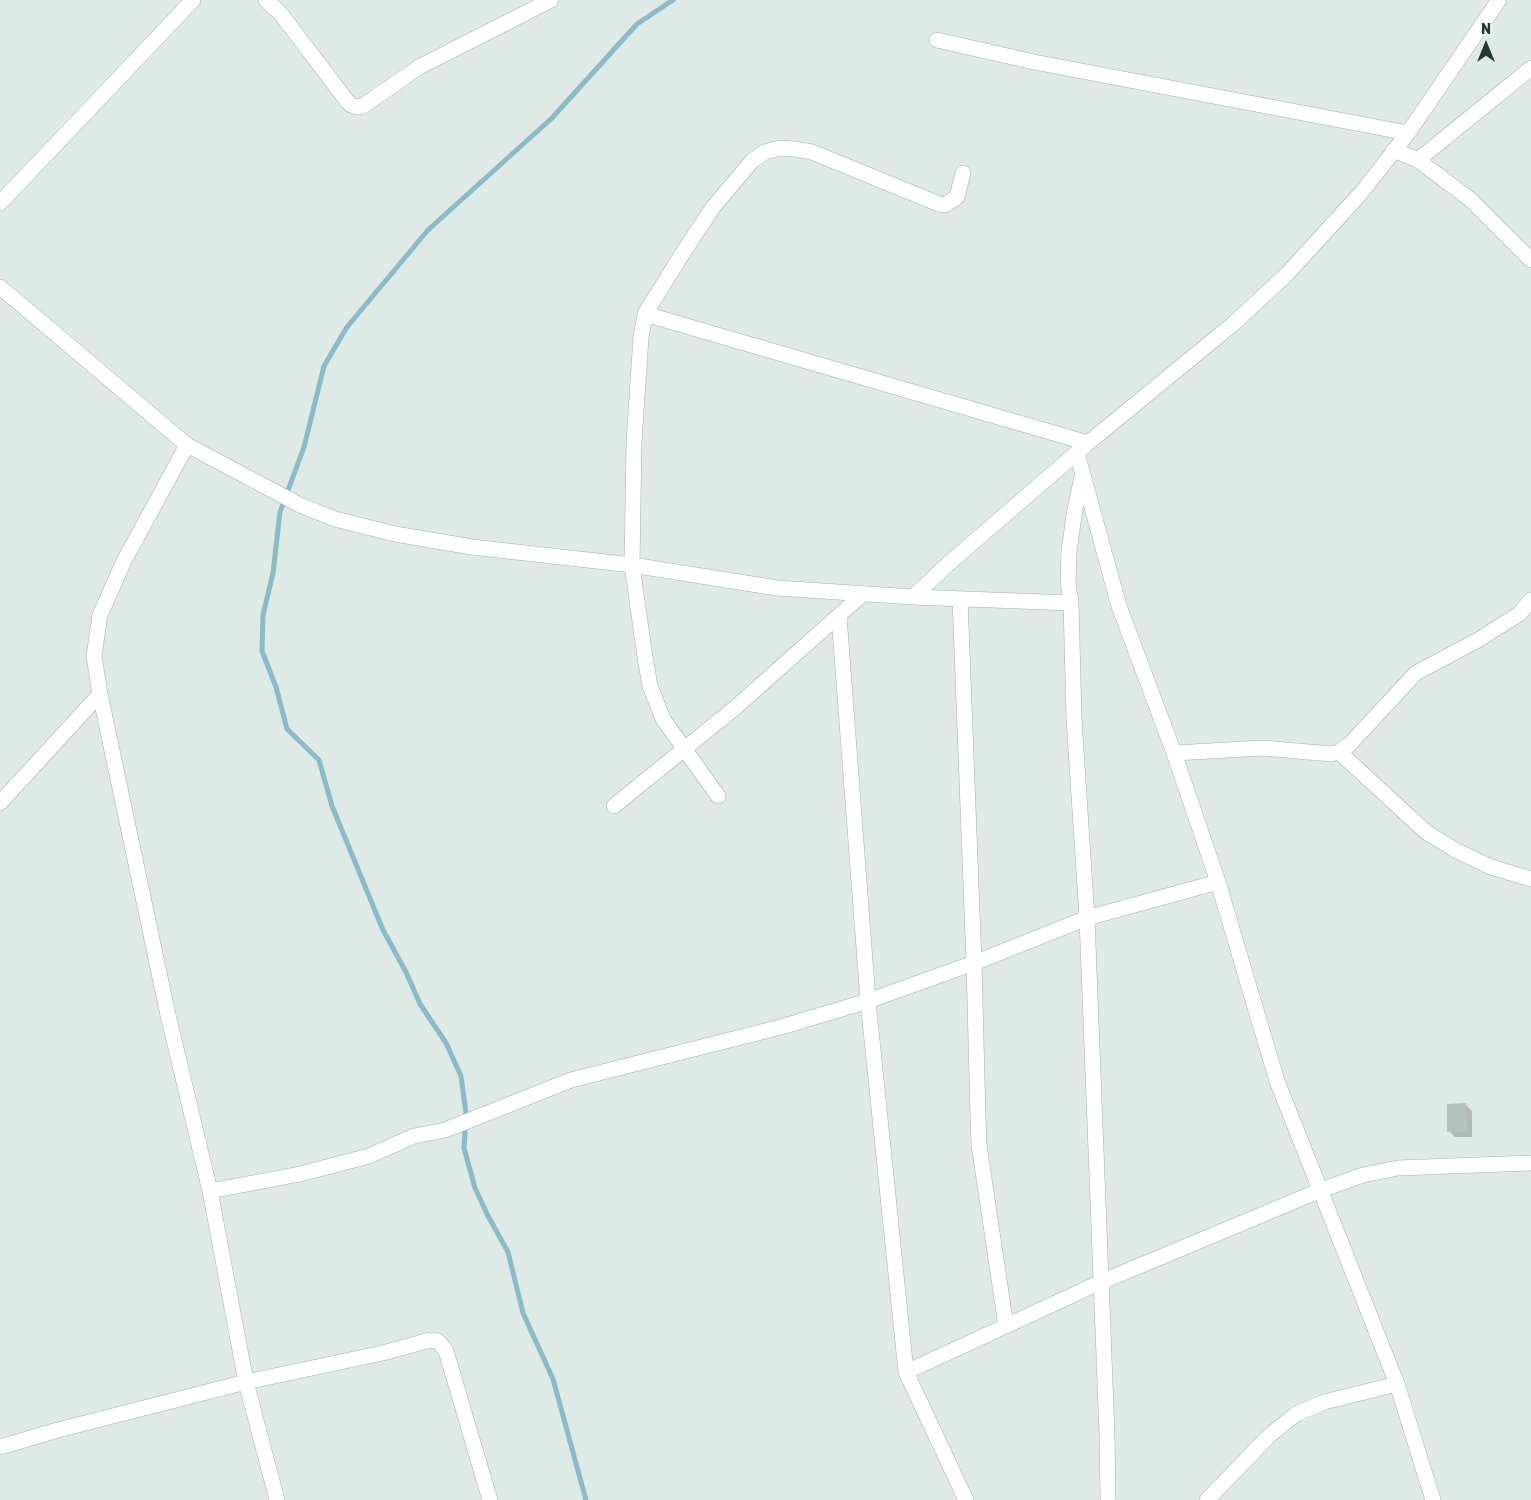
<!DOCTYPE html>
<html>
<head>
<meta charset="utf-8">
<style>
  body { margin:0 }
  #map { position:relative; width:1531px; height:1500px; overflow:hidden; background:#dfe9e5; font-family:Rubik,sans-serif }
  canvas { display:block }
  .north { position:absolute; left:1461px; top:20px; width:50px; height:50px; -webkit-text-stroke:4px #eff6f3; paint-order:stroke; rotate:0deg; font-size:14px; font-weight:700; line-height:20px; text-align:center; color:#223733 }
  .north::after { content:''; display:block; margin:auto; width:18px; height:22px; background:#223733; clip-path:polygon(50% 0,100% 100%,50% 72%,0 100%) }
</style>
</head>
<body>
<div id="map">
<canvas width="1531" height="1500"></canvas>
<div class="north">N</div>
</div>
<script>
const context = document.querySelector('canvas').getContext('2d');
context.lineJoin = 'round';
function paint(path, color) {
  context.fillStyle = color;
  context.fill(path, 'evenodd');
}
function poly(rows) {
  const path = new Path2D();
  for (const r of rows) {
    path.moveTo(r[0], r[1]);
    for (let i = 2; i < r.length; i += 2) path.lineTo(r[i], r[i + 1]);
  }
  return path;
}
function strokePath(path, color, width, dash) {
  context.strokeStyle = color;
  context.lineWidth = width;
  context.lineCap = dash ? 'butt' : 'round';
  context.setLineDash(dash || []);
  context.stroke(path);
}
paint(poly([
  [1465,1104,1472,1111,1472,1137,1455,1137,1449,1131]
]), '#0003');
strokePath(poly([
  [586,1500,553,1379,523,1313,508,1252,488,1216,475,1188,464,1148,466,1113,461,1076,446,1043,420,1004,406,972,383,930,332,806,319,760,287,729,276,687,262,651,263,615,273,573,280,512,304,447,324,366,347,327,428,230,552,118,637,24,673,0]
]), '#8bbac9', 5);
paint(poly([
  [1466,1103,1467,1131,1447,1132,1447,1104]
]), '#b5c3bf');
const street = poly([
  [266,0,281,14,347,101,351,105,357,107,363,106,419,67,551,0],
  [937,40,1034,62,1408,133],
  [1394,150,1418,160,1531,68],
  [1418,160,1471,200,1531,260],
  [0,287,187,445,300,505,335,519,395,534,472,547,632,565,777,588,913,597,1071,603],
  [645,314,1088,443],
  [187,445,124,561,100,615,94,656,100,694,168,1015,210,1191,246,1382,277,1500],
  [1077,453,1119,606,1174,753,1218,882,1277,1081,1397,1384,1433,1500],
  [1082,477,1075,509,1069,551,1068,583,1071,603,1074,719,1087,918,1107,1434,1108,1500],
  [913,597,947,565,1088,443,1233,324,1286,275,1361,193,1408,133,1499,0],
  [960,599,974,963,978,1117,979,1145,1006,1326],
  [839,616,868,1001,906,1372,966,1500],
  [1339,752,1426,832,1455,850,1491,867,1531,879],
  [1174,753,1263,748,1331,754,1339,752,1349,745,1416,673,1478,640,1519,614,1531,600],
  [718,796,663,719,650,686,645,657,632,565,634,442,641,337,645,314,684,251,714,206,752,161,765,152,779,148,795,149,812,152,939,204,945,205,957,197,963,173],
  [0,803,100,694],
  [614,806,736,707,863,594],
  [210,1191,300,1174,369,1156,414,1136,445,1130,571,1080,781,1027,868,1001,974,963,1087,918,1218,882],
  [906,1372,1101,1282,1321,1190,1363,1175,1398,1168,1531,1163],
  [0,1447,58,1430,246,1382,383,1353,430,1340,438,1341,446,1351,490,1500],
  [1207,1500,1270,1435,1296,1414,1324,1402,1397,1384]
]);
const secondary = poly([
  [0,203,193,0]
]);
strokePath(street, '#a3b0ac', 16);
strokePath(secondary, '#9fb3ae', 16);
strokePath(street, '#fff', 15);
strokePath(secondary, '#fff', 15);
</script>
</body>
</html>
